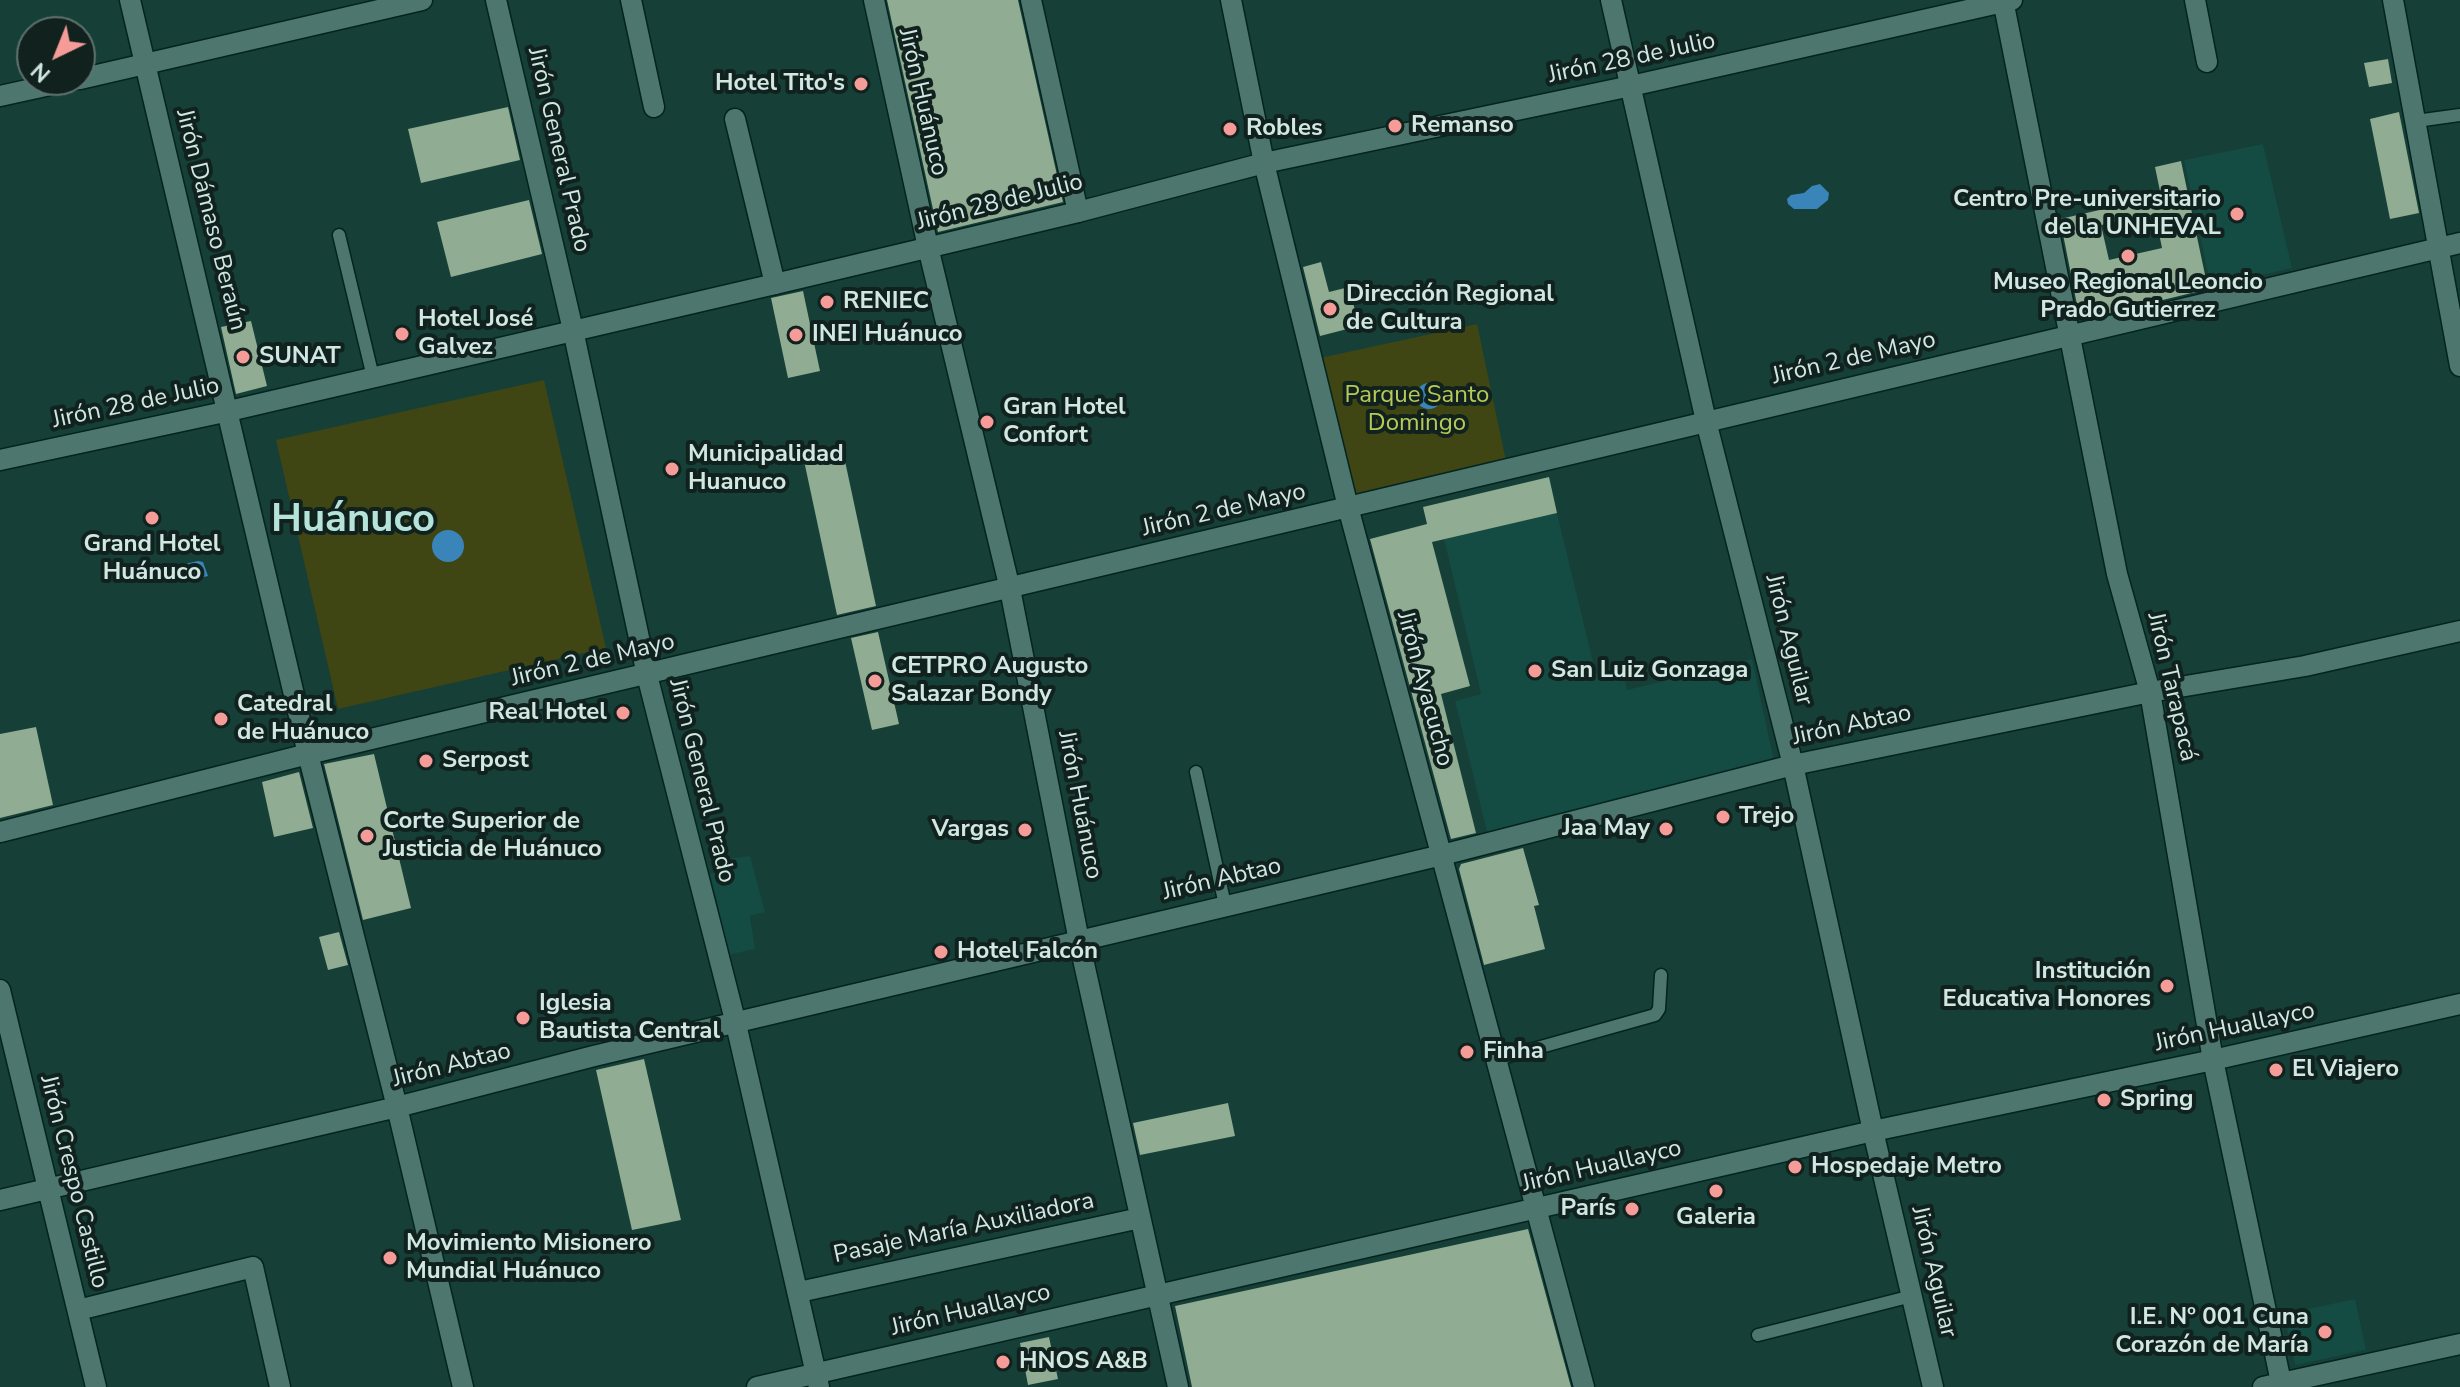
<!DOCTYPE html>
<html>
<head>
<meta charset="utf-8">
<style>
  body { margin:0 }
  #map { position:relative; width:2460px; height:1387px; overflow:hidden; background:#153f37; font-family:"Nunito Sans",sans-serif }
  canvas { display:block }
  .north { position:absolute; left:16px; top:16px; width:80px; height:80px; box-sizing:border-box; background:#11221e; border:2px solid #5e716c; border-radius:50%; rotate:223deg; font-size:22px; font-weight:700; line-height:32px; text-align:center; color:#d1e7e1 }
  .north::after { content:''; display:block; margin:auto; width:28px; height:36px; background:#f59b98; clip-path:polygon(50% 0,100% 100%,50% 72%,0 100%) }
</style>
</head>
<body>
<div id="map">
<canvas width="2460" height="1387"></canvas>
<div class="north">N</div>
</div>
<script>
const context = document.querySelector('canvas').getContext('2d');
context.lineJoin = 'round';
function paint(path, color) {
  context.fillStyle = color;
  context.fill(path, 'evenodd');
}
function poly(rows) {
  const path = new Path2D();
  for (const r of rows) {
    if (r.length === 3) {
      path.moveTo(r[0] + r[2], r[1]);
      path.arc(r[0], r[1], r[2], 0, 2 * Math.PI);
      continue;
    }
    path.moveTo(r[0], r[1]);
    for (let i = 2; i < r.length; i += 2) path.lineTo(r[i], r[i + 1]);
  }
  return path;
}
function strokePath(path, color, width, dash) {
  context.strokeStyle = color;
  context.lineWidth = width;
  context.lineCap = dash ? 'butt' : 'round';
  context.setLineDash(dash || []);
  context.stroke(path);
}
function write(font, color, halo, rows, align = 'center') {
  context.font = font + ' "Nunito Sans",sans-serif';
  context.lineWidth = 8;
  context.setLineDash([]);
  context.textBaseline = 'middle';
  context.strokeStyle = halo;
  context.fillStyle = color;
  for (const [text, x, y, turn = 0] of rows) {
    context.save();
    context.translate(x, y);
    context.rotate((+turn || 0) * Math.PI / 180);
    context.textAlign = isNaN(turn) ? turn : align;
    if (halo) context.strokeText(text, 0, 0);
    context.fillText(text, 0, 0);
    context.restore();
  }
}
paint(poly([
  [2263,144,2292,268,2211,287,2184,160],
  [1557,513,1596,674,1622,667,1627,690,1752,659,1774,761,1487,832,1455,701,1481,694,1444,539],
  [750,856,765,912,750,916,755,949,723,956,716,913,719,910,710,874,726,870,723,859],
  [2355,1299,2366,1350,2295,1365,2284,1314]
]), '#144b42');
paint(poly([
  [1477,324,1506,461,1355,498,1320,358],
  [544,380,606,648,338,709,276,440]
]), '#3f4613');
paint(poly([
  [1820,184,1829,193,1828,200,1817,209,1794,209,1788,204,1787,199,1791,195,1804,193,1812,186],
  [1429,396,13],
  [448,546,16],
  [198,561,203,562,208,576,183,582,174,575,171,567]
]), '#3985b9');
paint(poly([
  [887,0,1018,0,1063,202,938,232],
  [2388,59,2392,83,2369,87,2364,63],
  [508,107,520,160,421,183,408,129],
  [2399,112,2419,213,2390,219,2370,119],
  [2181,161,2208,289,2080,320,2060,219,2161,196,2155,167],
  [2155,214,2162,248,2109,260,2101,225],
  [529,200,542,254,451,277,437,222],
  [1321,262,1329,292,1349,287,1359,326,1320,336,1303,267],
  [803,291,820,371,788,378,771,298],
  [251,321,267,386,236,394,221,327],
  [842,447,876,606,837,615,803,456],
  [1549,477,1557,513,1432,542,1470,686,1441,694,1476,833,1451,839,1370,539,1427,524,1423,507],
  [878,632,899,724,872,730,851,638],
  [36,727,53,805,0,818,0,734],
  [374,754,411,908,363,920,324,764],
  [299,772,313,828,274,837,262,782],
  [1523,848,1539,905,1534,906,1545,949,1484,965,1459,869,1461,864],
  [339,932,348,965,328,970,319,937],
  [644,1059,681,1220,632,1230,596,1070],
  [1228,1103,1235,1136,1140,1155,1133,1123],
  [1528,1229,1571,1387,1192,1387,1175,1306],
  [1049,1337,1058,1379,1028,1385,1020,1343]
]), '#90ac92');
const service = poly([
  [2416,121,2460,115],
  [339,235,373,377],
  [1196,772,1225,905],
  [1498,1059,1655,1015,1659,1009,1661,975],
  [1758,1335,1912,1296]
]);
const minor = poly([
  [130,0,308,754,397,1107,463,1387],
  [496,0,573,330,647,675,736,1024,819,1387],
  [631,0,654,107],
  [874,0,928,247,1010,589,1079,941,1178,1387],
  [1031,0,1078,212],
  [1231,0,1264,163,1348,507,1584,1387],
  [1611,0,1706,421,1793,765,1873,1131,1933,1387],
  [2003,0,2117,574,2150,692,2213,1060,2282,1387],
  [2195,0,2207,62],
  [2393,0,2460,366],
  [80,79,422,0],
  [0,96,73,80],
  [735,119,775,284],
  [0,990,96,1387],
  [0,1200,397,1107,594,1056,1442,855,1793,765,2150,692,2305,666,2460,631],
  [799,1292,1140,1218],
  [78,1310,253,1267,280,1387],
  [757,1387,1873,1131,2213,1060,2460,1004],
  [2263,1387,2460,1344]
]);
const tertiary = poly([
  [0,460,229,411,775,284,1078,212,1264,163,1631,86,2012,0],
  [0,832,308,754,2460,243]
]);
strokePath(service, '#04241f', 15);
strokePath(minor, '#04241f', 23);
strokePath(tertiary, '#04241f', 23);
strokePath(service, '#4d776e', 12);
strokePath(minor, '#4d776e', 20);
strokePath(tertiary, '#4d776e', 20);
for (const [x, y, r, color] of [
  [861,84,8,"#f59b98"],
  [1395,126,8,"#f59b98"],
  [1230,129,8,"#f59b98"],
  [2237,214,8,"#f59b98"],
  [2128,256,8,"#f59b98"],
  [827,302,8,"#f59b98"],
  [1330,309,8,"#f59b98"],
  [402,334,8,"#f59b98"],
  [796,335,8,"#f59b98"],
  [243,357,8,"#f59b98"],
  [987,422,8,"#f59b98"],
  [672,469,8,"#f59b98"],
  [152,518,8,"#f59b98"],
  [1535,671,8,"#f59b98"],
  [875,681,8,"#f59b98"],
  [623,713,8,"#f59b98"],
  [221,719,8,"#f59b98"],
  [426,761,8,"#f59b98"],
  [1723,817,8,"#f59b98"],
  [1666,829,8,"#f59b98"],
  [1025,830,8,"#f59b98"],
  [367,836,8,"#f59b98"],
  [941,952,8,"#f59b98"],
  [2167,986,8,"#f59b98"],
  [523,1018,8,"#f59b98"],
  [1467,1052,8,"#f59b98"],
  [2276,1070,8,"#f59b98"],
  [2104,1100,8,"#f59b98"],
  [1795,1167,8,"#f59b98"],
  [1716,1191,8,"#f59b98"],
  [1632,1209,8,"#f59b98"],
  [390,1258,8,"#f59b98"],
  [2325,1332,8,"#f59b98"],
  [1003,1362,8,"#f59b98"]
]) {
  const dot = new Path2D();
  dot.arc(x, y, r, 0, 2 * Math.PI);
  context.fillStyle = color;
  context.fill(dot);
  strokePath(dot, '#11221e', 3);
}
write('24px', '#d1e7e1', '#11221e', [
  ["Jirón 28 de Julio",1632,59,-12],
  ["Jirón Huánuco",922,102,77],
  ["Jirón General Prado",558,150,77],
  ["Jirón 28 de Julio",1000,203,-14],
  ["Jirón Dámaso Beraún",210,220,76],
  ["Jirón 2 de Mayo",1854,359,-13],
  ["Jirón 28 de Julio",136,404,-12],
  ["Jirón 2 de Mayo",1224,511,-13],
  ["Jirón Aguilar",1788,640,76],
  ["Jirón 2 de Mayo",593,661,-13],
  ["Jirón Tarapacá",2171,687,77],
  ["Jirón Ayacucho",1424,689,75],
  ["Jirón Abtao",1852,726,-12],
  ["Jirón General Prado",701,781,76],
  ["Jirón Huánuco",1079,805,79],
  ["Jirón Abtao",1222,880,-13],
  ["Jirón Huallayco",2235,1028,-12],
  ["Jirón Abtao",452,1066,-14],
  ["Jirón Huallayco",1602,1167,-13],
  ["Jirón Crespo Castillo",73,1182,76],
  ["Pasaje María Auxiliadora",964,1229,-12],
  ["Jirón Aguilar",1933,1272,77],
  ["Jirón Huallayco",971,1311,-13]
]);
write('bold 24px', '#d1e7e1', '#11221e', [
  ["Hotel Tito's",845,84,"right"],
  ["Remanso",1411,126],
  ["Robles",1246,129],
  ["Centro Pre-universitario",2221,200,"right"],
  ["de la UNHEVAL",2221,228,"right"],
  ["Museo Regional Leoncio",2128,283,"center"],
  ["Prado Gutierrez",2128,311,"center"],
  ["Dirección Regional",1346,295],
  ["de Cultura",1346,323],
  ["RENIEC",843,302],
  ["Hotel José",418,320],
  ["Galvez",418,348],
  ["INEI Huánuco",812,335],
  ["SUNAT",259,357],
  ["Gran Hotel",1003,408],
  ["Confort",1003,436],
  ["Municipalidad",688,455],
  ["Huanuco",688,483],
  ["Grand Hotel",152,545,"center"],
  ["Huánuco",152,573,"center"],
  ["CETPRO Augusto",891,667],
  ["Salazar Bondy",891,695],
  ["San Luiz Gonzaga",1551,671],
  ["Catedral",237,705],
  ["de Huánuco",237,733],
  ["Real Hotel",607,713,"right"],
  ["Serpost",442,761],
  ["Trejo",1739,817],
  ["Corte Superior de",383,822],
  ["Justicia de Huánuco",383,850],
  ["Jaa May",1650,829,"right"],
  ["Vargas",1009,830,"right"],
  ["Hotel Falcón",957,952],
  ["Institución",2151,972,"right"],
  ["Educativa Honores",2151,1000,"right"],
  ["Iglesia",539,1004],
  ["Bautista Central",539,1032],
  ["Finha",1483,1052],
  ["El Viajero",2292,1070],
  ["Spring",2120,1100],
  ["Hospedaje Metro",1811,1167],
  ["París",1616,1209,"right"],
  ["Galeria",1716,1218,"center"],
  ["Movimiento Misionero",406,1244],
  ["Mundial Huánuco",406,1272],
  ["I.E. Nº 001 Cuna",2309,1318,"right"],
  ["Corazón de María",2309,1346,"right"],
  ["HNOS A&B",1019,1362]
], 'left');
write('24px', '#b9c958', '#11221e', [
  ["Parque Santo",1417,396],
  ["Domingo",1417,424]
]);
write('bold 40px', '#b6e3d9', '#11221e', [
  ["Huánuco",353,521]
]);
</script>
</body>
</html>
